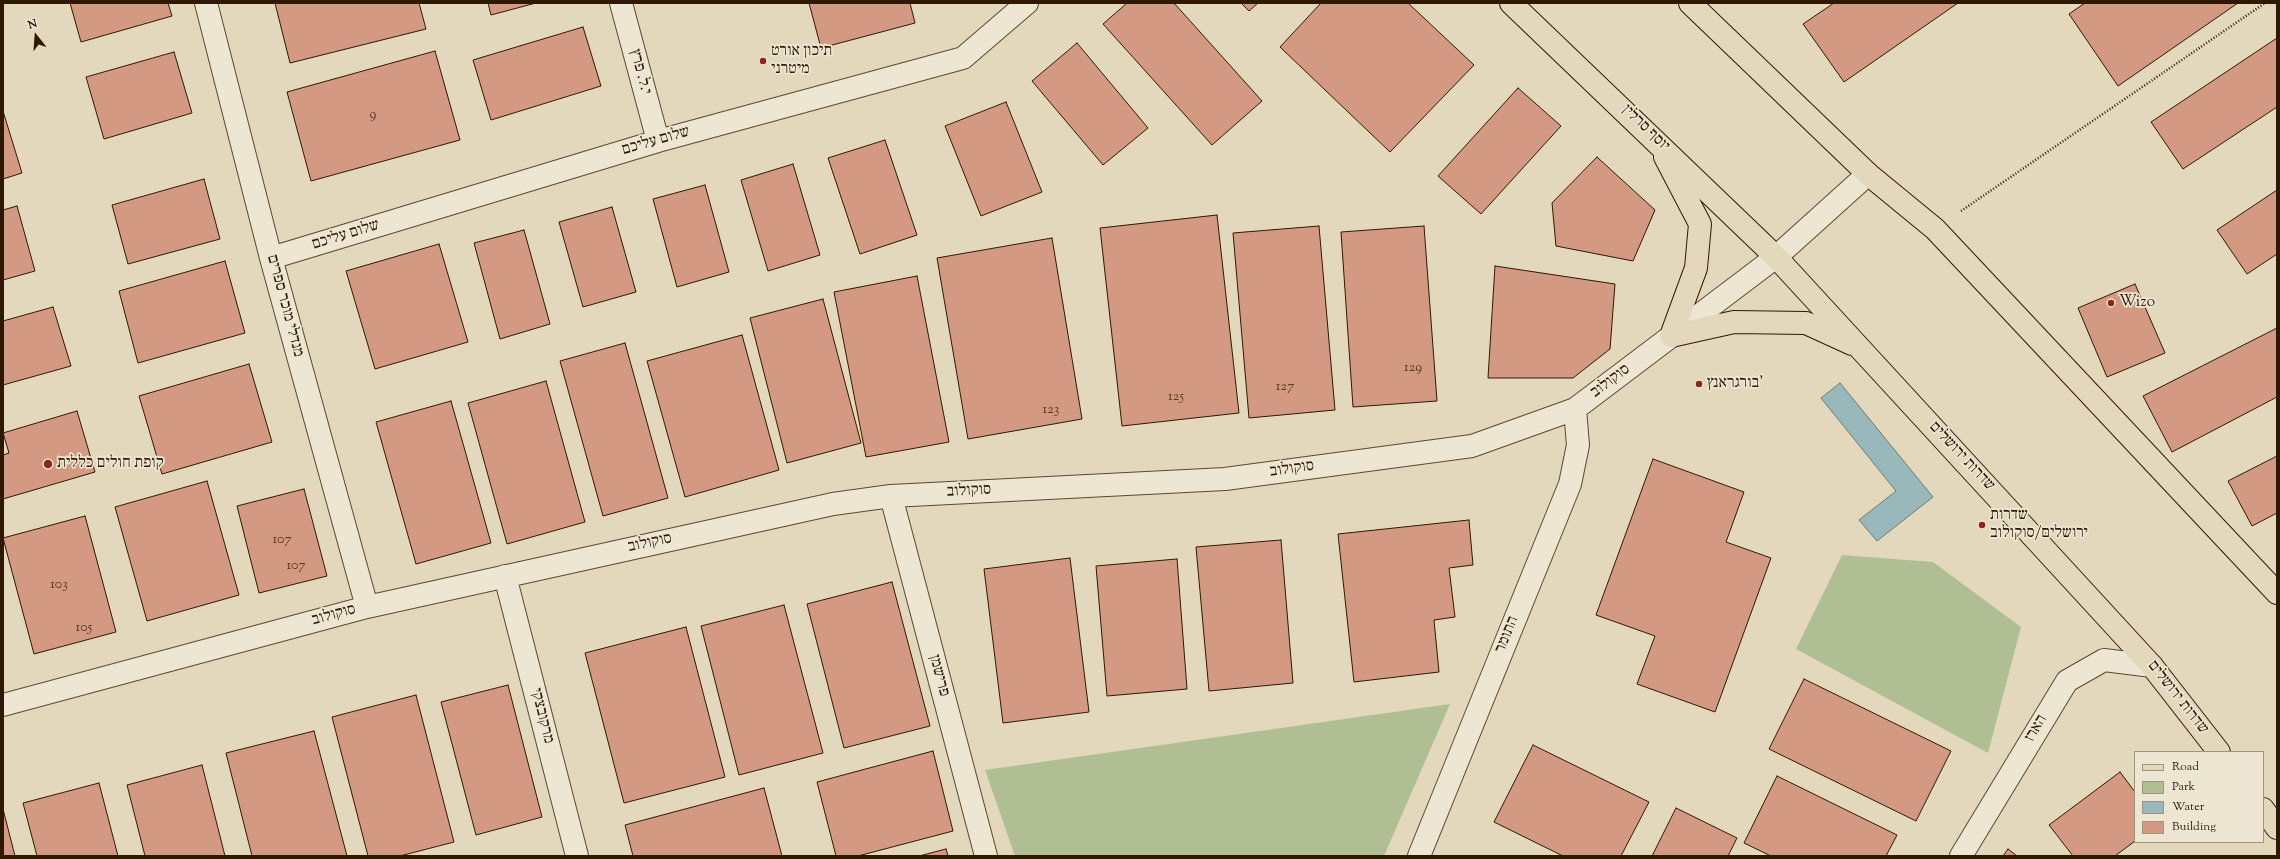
<!DOCTYPE html>
<html>
<head>
<meta charset="utf-8">
<style>
  body { margin:0 }
  #map { position:relative; width:2280px; height:859px; overflow:hidden; background:#e3d8bc; font-family:"Sorts Mill Goudy",serif }
  canvas { display:block }
  .frame { position:absolute; inset:0; border:4px solid #2e1900; pointer-events:none }
  .legend { position:absolute; left:2134px; top:751px; width:130px; height:92px; box-sizing:border-box; background:#ede6d3; border:1px solid #a1947f; margin:0; padding:5px 7px; list-style:none; font-size:12px; color:#2e1900 }
  .legend li { display:flex; align-items:center; gap:8px; height:20px }
  .legend b { width:20px; border:1px solid #a1947f }
  .north { position:absolute; left:16px; top:16px; width:40px; height:40px; -webkit-text-stroke:3px #ede6d3; paint-order:stroke; rotate:343deg; font-size:11px; font-weight:700; line-height:16px; text-align:center; color:#2e1900 }
  .north::after { content:''; display:block; margin:auto; width:14px; height:18px; background:#2e1900; clip-path:polygon(50% 0,100% 100%,50% 72%,0 100%) }
</style>
</head>
<body>
<div id="map">
<canvas width="2280" height="859"></canvas>
<div class="frame"></div>
<ul class="legend">
<li><b style="height:5px;background:#e3d8bc"></b>Road</li>
<li><b style="height:11px;background:#b0bf93"></b>Park</li>
<li><b style="height:11px;background:#99b8bb"></b>Water</li>
<li><b style="height:11px;background:#d39982"></b>Building</li>
</ul>
<div class="north">N</div>
</div>
<script>
const context = document.querySelector('canvas').getContext('2d');
context.lineJoin = 'round';
function paint(path, color) {
  context.fillStyle = color;
  context.fill(path, 'evenodd');
}
function poly(rows) {
  const path = new Path2D();
  for (const r of rows) {
    path.moveTo(r[0], r[1]);
    for (let i = 2; i < r.length; i += 2) path.lineTo(r[i], r[i + 1]);
  }
  return path;
}
function strokePath(path, color, width, dash) {
  context.strokeStyle = color;
  context.lineWidth = width;
  context.lineCap = dash ? 'butt' : 'round';
  context.setLineDash(dash || []);
  context.stroke(path);
}
function write(font, color, halo, rows, align = 'center') {
  context.font = font + ' "Sorts Mill Goudy","Frank Ruhl Libre",serif';
  context.lineWidth = 3.5;
  context.setLineDash([]);
  context.textBaseline = 'middle';
  context.strokeStyle = halo;
  context.fillStyle = color;
  for (const [text, x, y, turn = 0] of rows) {
    context.save();
    context.translate(x, y);
    context.rotate((+turn || 0) * Math.PI / 180);
    context.textAlign = isNaN(turn) ? turn : align;
    if (halo) context.strokeText(text, 0, 0);
    context.fillText(text, 0, 0);
    context.restore();
  }
}
paint(poly([
  [1842,555,1933,562,2021,627,1988,753,1796,649],
  [1450,704,1384,856,1015,856,985,770]
]), '#b0bf93');
const water = poly([
  [1840,383,1933,497,1877,541,1859,520,1896,491,1821,398,1840,383]
]);
paint(water, '#99b8bb');
strokePath(water, '#6e7870', 1);
const building = poly([
  [70,3,168,3,172,16,81,42,70,3],
  [275,3,419,3,426,29,290,63,275,3],
  [488,3,536,3,491,15,488,3],
  [809,3,910,3,915,23,821,48,809,3],
  [1127,3,1174,3,1262,101,1212,145,1103,24,1127,3],
  [1241,3,1258,3,1249,11,1241,3],
  [1321,3,1408,3,1474,65,1390,152,1280,47,1321,3],
  [1834,3,1958,3,1844,82,1803,24,1834,3],
  [2085,3,2238,3,2118,86,2069,14,2085,3],
  [583,27,601,86,491,120,473,60,583,27],
  [2277,38,2277,107,2183,169,2151,122,2277,38],
  [1077,43,1148,128,1103,165,1032,81,1077,43],
  [435,51,460,140,311,181,287,92,435,51],
  [174,52,192,113,104,139,86,77,174,52],
  [1518,88,1561,126,1481,214,1438,176,1518,88],
  [1006,102,1042,192,981,216,945,126,1006,102],
  [3,111,22,173,3,179,3,111],
  [885,140,917,235,860,254,828,158,885,140],
  [1597,157,1655,210,1633,261,1556,246,1552,203,1597,157],
  [793,164,820,255,768,271,741,180,793,164],
  [204,179,220,239,128,264,112,205,204,179],
  [705,185,729,272,677,287,653,199,705,185],
  [2277,190,2277,254,2247,274,2217,230,2277,190],
  [17,206,35,271,3,280,3,210,17,206],
  [612,207,636,292,583,307,559,222,612,207],
  [1217,215,1239,413,1122,426,1100,228,1217,215],
  [1319,226,1335,410,1249,418,1233,233,1319,226],
  [1424,226,1437,401,1353,407,1341,232,1424,226],
  [524,230,550,324,500,339,474,243,524,230],
  [1052,238,1082,419,968,439,937,258,1052,238],
  [439,244,468,342,375,369,346,271,439,244],
  [225,261,245,333,138,363,119,291,225,261],
  [1495,266,1615,284,1610,349,1573,378,1488,378,1495,266],
  [917,276,949,442,866,457,834,292,917,276],
  [2135,284,2165,353,2107,377,2078,308,2135,284],
  [823,299,861,443,787,463,750,318,823,299],
  [53,307,71,366,3,385,3,321,53,307],
  [2277,328,2277,397,2172,452,2143,396,2277,328],
  [742,335,779,470,685,497,647,361,742,335],
  [625,343,668,498,603,516,560,361,625,343],
  [249,364,272,442,162,474,139,396,249,364],
  [546,381,585,522,507,544,468,403,546,381],
  [451,401,491,543,416,564,376,422,451,401],
  [77,411,95,472,3,499,3,455,9,453,3,433,77,411],
  [2277,456,2277,513,2252,526,2228,481,2277,456],
  [1653,459,1744,492,1726,542,1771,558,1715,712,1637,684,1655,636,1596,615,1653,459],
  [207,481,239,595,147,621,115,507,207,481],
  [304,489,327,576,259,593,237,506,304,489],
  [85,516,116,632,34,654,3,538,85,516],
  [1469,520,1473,565,1449,568,1455,617,1434,620,1439,672,1354,682,1338,534,1469,520],
  [1281,540,1293,683,1209,691,1196,547,1281,540],
  [1070,558,1089,712,1003,723,984,569,1070,558],
  [1177,559,1187,689,1107,696,1096,566,1177,559],
  [892,582,930,726,844,748,807,604,892,582],
  [784,605,823,753,739,775,701,626,784,605],
  [686,627,725,777,624,803,585,653,686,627],
  [1804,679,1951,751,1916,821,1769,749,1804,679],
  [508,685,542,817,476,835,441,702,508,685],
  [416,695,454,842,400,856,368,856,332,717,416,695],
  [314,731,347,856,252,856,226,753,314,731],
  [1533,745,1649,802,1621,856,1563,856,1494,822,1533,745],
  [933,751,953,831,858,856,836,856,817,782,933,751],
  [202,765,225,856,145,856,127,785,202,765],
  [2120,772,2135,792,2135,841,2115,856,2073,856,2049,825,2120,772],
  [1777,776,1897,835,1886,856,1771,856,1744,843,1777,776],
  [99,783,118,856,37,856,23,803,99,783],
  [764,788,782,856,633,856,625,825,764,788],
  [1676,808,1737,838,1728,856,1652,856,1676,808],
  [3,809,15,856,3,856,3,809],
  [946,849,948,856,919,856,946,849],
  [2008,849,2017,856,2003,856,2008,849]
]);
paint(building, '#d39982');
strokePath(building, '#2e1900', 1);
const minor = poly([
  [206,3,271,258,367,607],
  [621,3,658,141],
  [271,258,658,141,963,58,1027,3],
  [891,496,986,856],
  [505,576,577,856],
  [3,705,367,607,833,504,891,496,1225,479,1472,446,1575,409,1776,257,1868,174],
  [1419,856,1570,484,1578,445,1575,409],
  [1961,856,2067,681,2104,660,2152,666]
]);
const major = poly([
  [1511,3,1776,257,2152,666,2219,752],
  [1690,3,1868,174,1935,229,2277,593],
  [1665,157,1700,224,1696,268,1671,336],
  [1671,336,1734,322,1806,323,1852,344],
  [2263,809,2277,828]
]);
strokePath(minor, '#5b492f', 24);
strokePath(major, '#2e1900', 24);
strokePath(poly([
  [1961,211,2265,3]
]), '#2e1900', 2.5, [1, 2]);
strokePath(minor, '#ede6d3', 22);
strokePath(major, '#e3d8bc', 22);
for (const [x, y, r, color] of [
  [763,61,4,"#8f2418"],
  [2111,303,4,"#8f2418"],
  [1699,384,4,"#8f2418"],
  [48,464,5,"#8f2418"],
  [1982,525,4,"#8f2418"]
]) {
  const dot = new Path2D();
  dot.arc(x, y, r, 0, 2 * Math.PI);
  context.fillStyle = color;
  context.fill(dot);
  strokePath(dot, '#ede6d3', 1.5);
}
write('14px', '#573920', null, [
  ["9",373,116],
  ["129",1413,369],
  ["127",1285,388],
  ["125",1176,398],
  ["123",1051,411],
  ["107",282,541],
  ["107",296,567],
  ["103",59,586],
  ["105",84,629]
]);
write('16px', '#2e1900', '#ede6d3', [
  ["תיכון אורט",771,52],
  ["מיטרני",771,70],
  ["Wizo",2119,303],
  ["בורגראנץ'",1707,384],
  ["קופת חולים כללית",57,464],
  ["שדרות",1990,516],
  ["ירושלים/סוקולוב",1990,534]
], 'left');
write('16px', '#2e1900', '#ede6d3', [
  ["י.ל. פרץ",639,72,75],
  ["יוסף סרלין",1645,129,44],
  ["שלום עליכם",656,142,-16],
  ["שלום עליכם",346,236,-17],
  ["מנדלי מוכר ספרים",284,306,75],
  ["סוקולוב",1611,382,-37],
  ["שדרות ירושלים",1961,457,47],
  ["סוקולוב",1292,470,-8],
  ["סוקולוב",969,492,-3],
  ["סוקולוב",650,544,-12],
  ["סוקולוב",334,616,-15],
  ["התומר",1508,635,-68],
  ["פרישמן",938,676,75],
  ["שדרות ירושלים",2177,698,52],
  ["מרקובצקי",541,716,76],
  ["הארז",2037,729,-59]
]);
</script>
</body>
</html>
